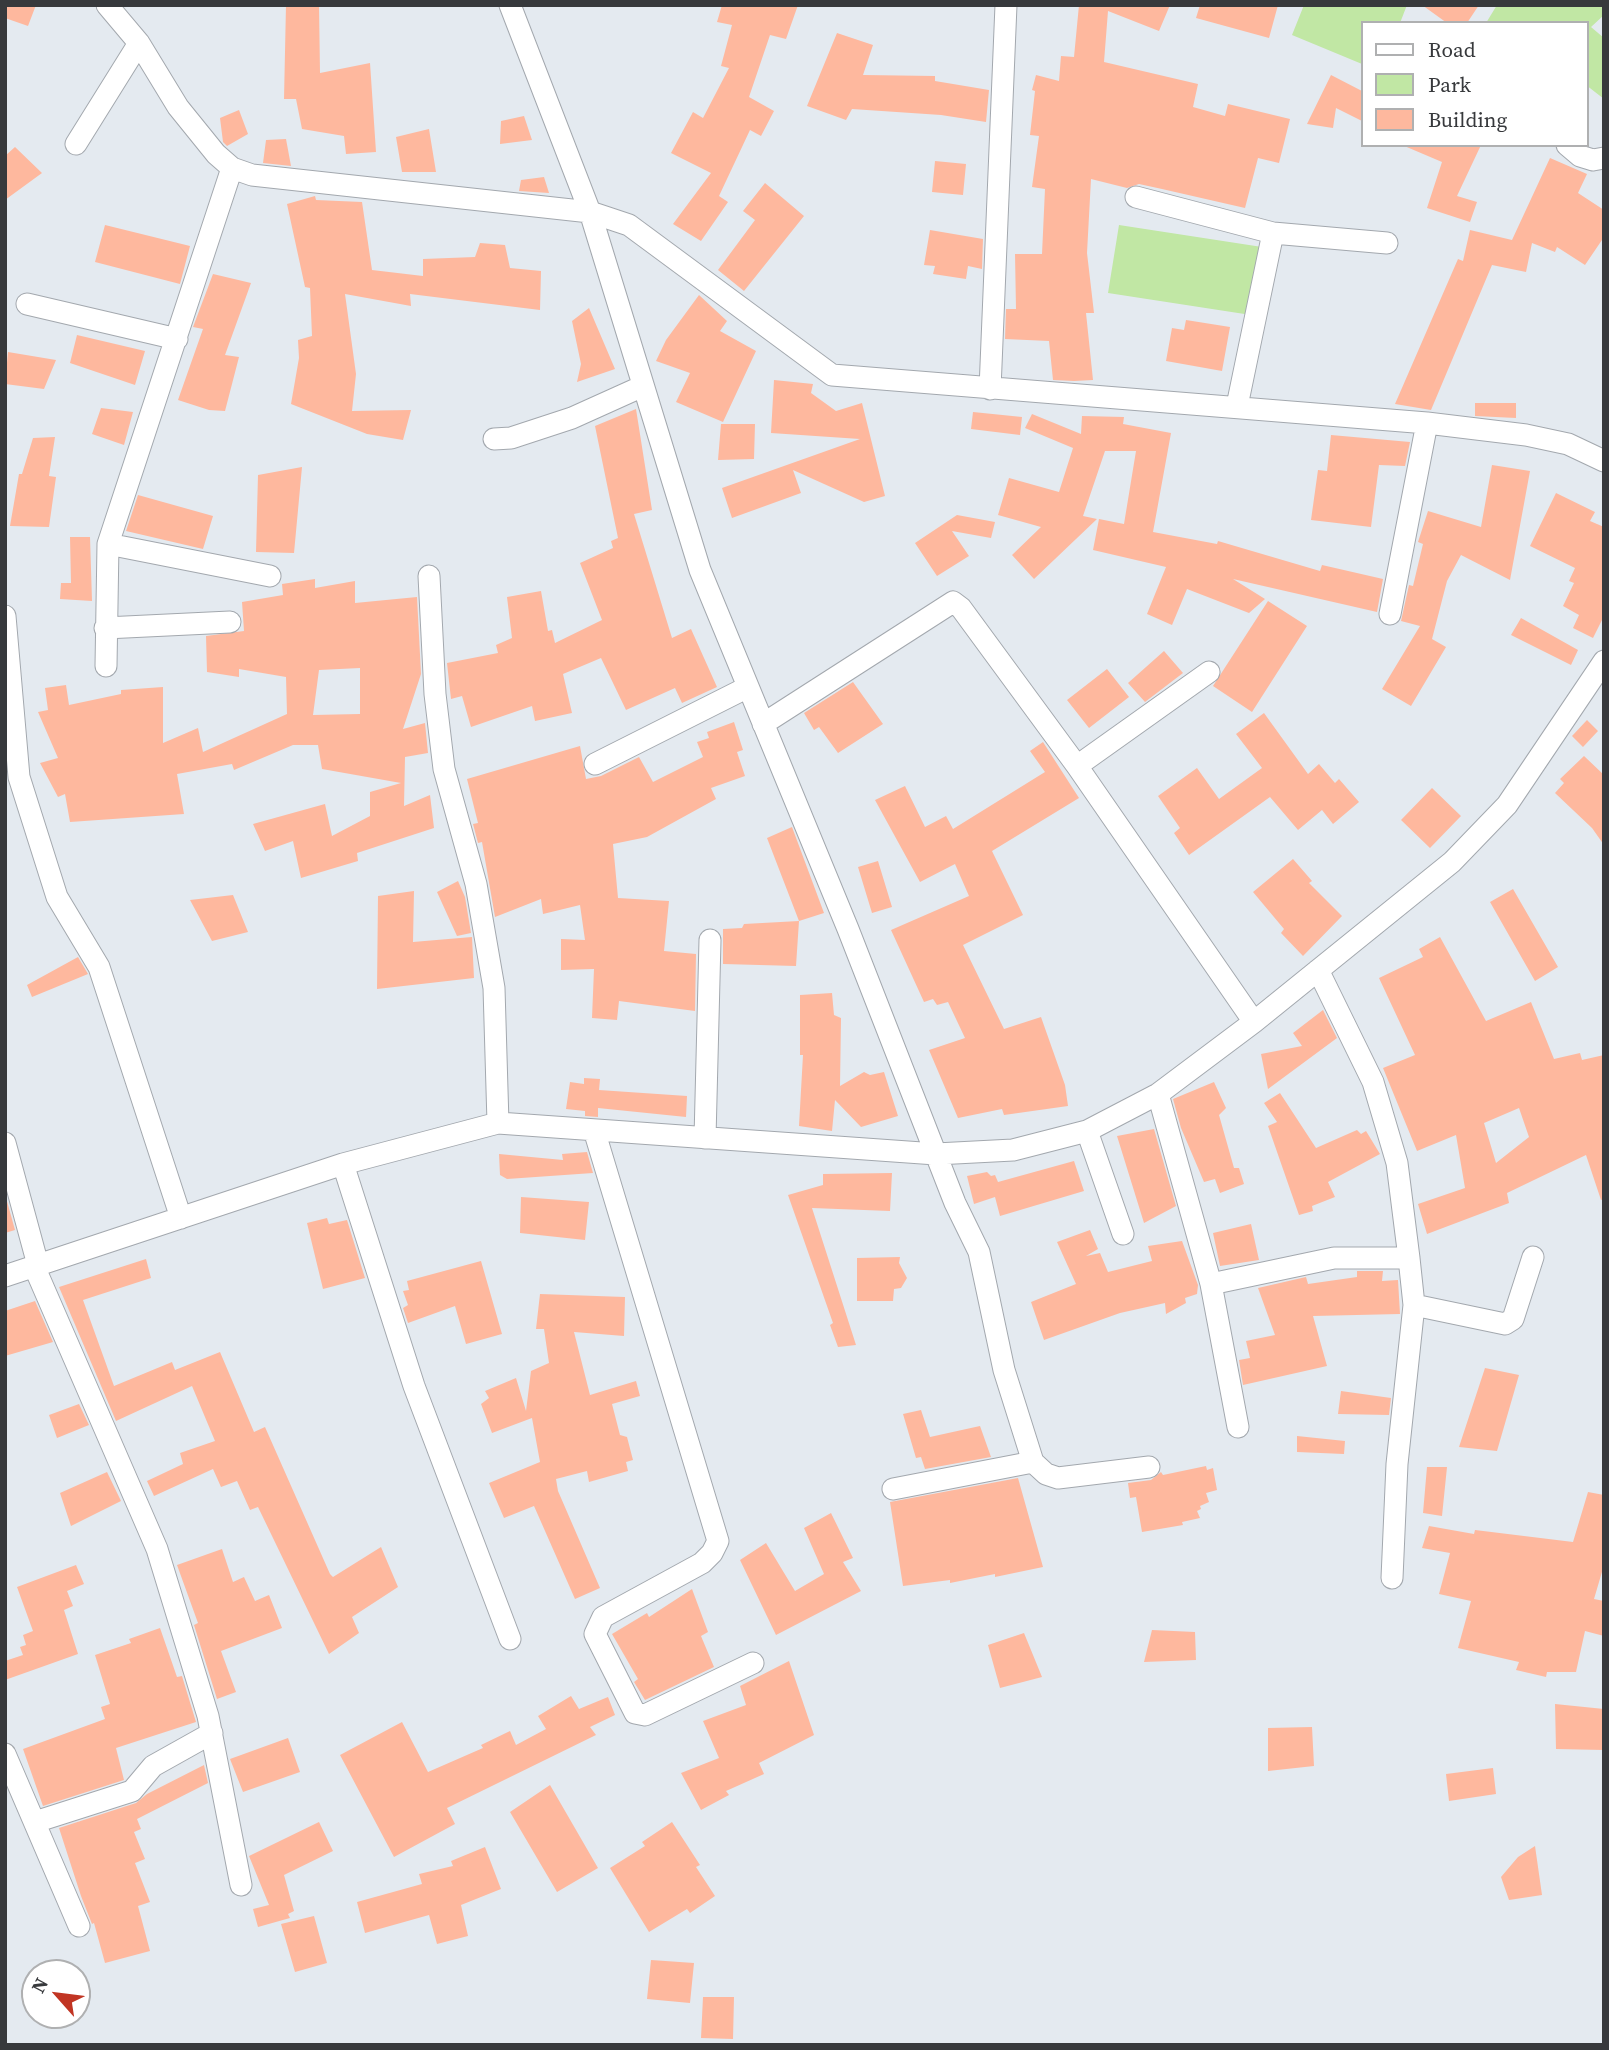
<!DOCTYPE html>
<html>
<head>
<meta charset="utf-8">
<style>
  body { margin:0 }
  #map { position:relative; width:1609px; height:2050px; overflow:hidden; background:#e4eaf0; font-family:"Source Serif 4",serif }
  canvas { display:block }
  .frame { position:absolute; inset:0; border:7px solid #37393c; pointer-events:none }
  .legend { position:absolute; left:1361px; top:21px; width:228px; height:126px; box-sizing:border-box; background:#fff; border:2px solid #afb0b1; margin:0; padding:9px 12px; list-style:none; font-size:21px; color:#37393c }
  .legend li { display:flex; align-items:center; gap:14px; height:35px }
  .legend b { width:35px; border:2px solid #afb0b1 }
  .north { position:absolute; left:21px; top:1959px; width:70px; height:70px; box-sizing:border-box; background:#fff; border:2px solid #afb0b1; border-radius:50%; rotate:298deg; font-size:19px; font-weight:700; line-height:28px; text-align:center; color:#37393c }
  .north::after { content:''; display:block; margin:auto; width:24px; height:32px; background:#c13523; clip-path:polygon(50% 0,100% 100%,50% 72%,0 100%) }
</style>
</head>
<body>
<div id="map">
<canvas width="1609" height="2050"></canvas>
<div class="frame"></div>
<ul class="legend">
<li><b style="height:9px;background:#fff"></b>Road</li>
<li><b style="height:19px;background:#c1e7a4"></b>Park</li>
<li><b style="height:19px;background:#feb89e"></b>Building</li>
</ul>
<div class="north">N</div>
</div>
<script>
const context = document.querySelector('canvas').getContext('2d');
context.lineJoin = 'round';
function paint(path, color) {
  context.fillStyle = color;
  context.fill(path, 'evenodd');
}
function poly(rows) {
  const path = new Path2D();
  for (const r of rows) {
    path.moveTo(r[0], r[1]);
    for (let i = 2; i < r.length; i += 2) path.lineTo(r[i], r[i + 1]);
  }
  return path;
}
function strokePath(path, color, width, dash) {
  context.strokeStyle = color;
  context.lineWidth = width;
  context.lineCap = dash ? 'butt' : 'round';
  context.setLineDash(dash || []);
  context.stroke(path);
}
paint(poly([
  [1304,5,1407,5,1400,23,1362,23,1362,64,1292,35],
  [1497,5,1604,5,1604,15,1591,27,1604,38,1604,99,1586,85,1586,23,1486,23],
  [1119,225,1262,247,1251,315,1108,293]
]), '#c1e7a4');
paint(poly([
  [5,5,36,5,28,26,5,18],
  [286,5,319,5,320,73,370,63,376,152,346,154,344,136,302,129,296,99,284,99],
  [722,5,798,5,786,39,770,35,749,97,774,111,761,136,750,130,719,196,728,202,701,241,673,224,711,173,671,153,693,112,703,118,729,68,721,66,732,25,717,22],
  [1079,5,1170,5,1159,31,1108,11,1104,62,1198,84,1193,107,1225,116,1228,104,1290,119,1279,163,1258,158,1245,208,1162,189,1139,184,1127,188,1091,179,1087,253,1094,313,1086,313,1093,380,1074,381,1053,380,1049,341,1005,339,1006,309,1016,309,1015,254,1042,254,1045,189,1032,187,1039,136,1030,135,1035,91,1032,90,1036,75,1059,81,1061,56,1074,57],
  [1200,5,1278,5,1269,38,1196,18],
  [1422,5,1479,5,1467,23,1447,23],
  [837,33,873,45,863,75,935,76,935,81,989,90,986,122,941,115,852,109,846,120,807,106],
  [1331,75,1362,91,1362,121,1336,108,1333,128,1307,124],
  [239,110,248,134,227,146,223,142,220,118],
  [524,116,532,140,500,144,501,121],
  [429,129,436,172,402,172,396,137],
  [286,139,291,166,263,163,266,140],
  [1481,145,1457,196,1477,202,1470,222,1427,208,1442,162,1402,145],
  [15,147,42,173,5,200,5,156],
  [1550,158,1587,174,1578,193,1604,210,1604,237,1585,265,1557,247,1555,252,1532,243,1526,272,1492,265,1431,410,1395,404,1458,259,1463,261,1470,230,1512,240],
  [935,161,966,164,963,195,932,192],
  [544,177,549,193,519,191,521,180],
  [765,183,804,216,744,291,718,270,755,220,743,211],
  [315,196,316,200,362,202,372,270,423,276,423,259,475,257,480,243,505,245,510,268,541,271,540,310,410,294,411,306,345,294,356,374,352,411,411,410,403,440,367,434,291,404,299,358,298,340,312,336,310,288,305,287,287,204],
  [105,225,190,246,180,284,95,262],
  [930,230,983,239,982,269,968,266,966,279,933,274,935,266,924,265],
  [213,274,251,283,225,355,239,357,225,411,209,410,178,400,203,329,193,327],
  [699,295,727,321,720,331,756,351,723,422,676,402,690,373,656,361,666,340],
  [589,308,615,369,577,382,581,364,572,321],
  [1186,320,1230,327,1222,371,1166,361,1172,328,1184,330],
  [77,335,145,351,135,385,70,363],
  [8,352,56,360,44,389,5,384],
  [774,380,813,384,811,393,836,411,862,403,885,496,864,502,793,470,801,493,732,518,722,488,860,439,771,433],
  [1475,403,1516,403,1516,418,1475,416],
  [101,408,133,412,124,445,92,434],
  [636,409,652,510,634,514,672,638,691,629,717,687,682,703,675,688,626,710,601,658,563,674,572,713,535,721,532,706,471,727,462,696,451,699,447,663,498,653,496,645,512,638,507,597,541,591,548,631,552,630,555,643,602,620,580,563,613,548,611,541,618,538,595,426],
  [973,412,1022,417,1020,435,971,429],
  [1032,414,1081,434,1082,416,1124,417,1123,424,1171,433,1153,532,1217,544,1218,541,1320,571,1322,565,1383,579,1377,612,1233,579,1265,599,1249,613,1187,589,1172,625,1147,614,1166,567,1093,550,1099,519,1124,524,1136,451,1105,451,1083,516,1097,519,1034,579,1012,555,1041,527,998,515,1009,478,1059,492,1073,448,1025,428],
  [721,424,755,424,754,459,718,460],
  [1331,435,1410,442,1405,466,1379,465,1371,527,1311,520,1318,470,1327,471],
  [55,437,49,476,56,477,49,527,10,526,19,474,22,474,33,438],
  [1492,465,1530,471,1510,580,1461,555,1447,581,1432,639,1446,647,1411,706,1382,689,1420,626,1401,621,1409,585,1413,586,1423,544,1418,542,1428,511,1481,527],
  [302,467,294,553,256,552,258,475],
  [1556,493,1595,512,1590,521,1604,527,1604,616,1593,638,1573,628,1579,615,1563,606,1574,583,1569,581,1575,568,1530,546],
  [138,495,213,516,203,549,126,531],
  [957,515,995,522,991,538,952,531,969,556,937,576,915,543],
  [70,537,90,537,92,601,60,599,61,583,71,583],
  [315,579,315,588,355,581,355,603,417,597,421,674,403,729,425,723,428,753,405,757,404,806,430,795,434,828,357,853,358,861,301,878,293,841,265,851,253,824,325,804,332,836,370,816,370,792,401,783,322,769,318,745,293,745,234,770,232,764,177,774,184,814,70,822,65,794,58,797,40,763,58,758,38,712,48,710,45,688,66,685,69,705,121,694,121,690,163,687,163,743,198,728,203,752,287,714,286,677,239,669,239,677,207,672,206,636,244,631,242,602,283,595,282,584],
  [360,668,360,714,313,715,319,670],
  [1268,601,1307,626,1252,712,1213,686],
  [1521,618,1578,650,1571,665,1511,635],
  [1164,651,1183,673,1145,702,1128,683],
  [1107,669,1129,697,1089,728,1067,700],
  [853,682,883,724,838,753,819,727,814,730,804,713],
  [1264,713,1308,774,1319,764,1335,783,1339,779,1359,802,1333,824,1322,810,1298,830,1270,797,1189,855,1174,833,1180,828,1158,796,1197,768,1219,799,1262,768,1236,734],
  [1587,720,1598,731,1583,747,1572,736],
  [734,722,743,750,737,752,745,776,711,788,716,799,647,837,613,844,618,898,669,901,664,951,696,954,695,1011,619,1001,617,1020,592,1018,594,969,561,970,561,939,585,940,580,905,543,914,541,899,495,917,482,842,478,843,473,824,478,823,467,779,580,746,586,779,601,776,639,757,653,782,703,757,697,742,709,738,707,732],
  [1043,742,1079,798,992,851,1023,915,963,945,1004,1029,1041,1017,1065,1085,1068,1106,1004,1115,1002,1109,958,1118,929,1050,965,1038,948,1002,937,1005,933,999,924,1002,891,930,969,896,955,864,920,882,875,800,905,786,925,827,946,816,953,829,1045,772,1030,751],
  [1584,756,1604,775,1604,845,1592,828,1555,793,1564,783,1560,779],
  [1432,788,1461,816,1430,848,1401,820],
  [792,827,824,913,799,921,796,966,723,964,723,929,742,928,744,924,799,921,767,838],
  [1293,859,1312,881,1309,883,1342,916,1303,956,1281,933,1284,929,1253,892],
  [878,861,892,907,872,913,858,867],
  [458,881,465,897,471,933,457,936,437,892],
  [1513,889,1558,967,1535,981,1490,902],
  [414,891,413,942,472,937,474,978,377,989,378,896],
  [233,895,248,932,212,941,190,900],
  [1440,937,1486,1021,1531,1002,1554,1059,1580,1053,1582,1060,1604,1055,1604,1199,1601,1200,1586,1155,1507,1193,1509,1203,1427,1234,1418,1204,1465,1188,1456,1135,1417,1151,1383,1068,1415,1055,1379,978,1423,957,1419,949],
  [1519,1108,1529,1137,1496,1163,1484,1123],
  [78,957,88,974,32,997,27,985],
  [832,993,834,1015,841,1018,840,1086,864,1072,870,1075,884,1072,898,1116,861,1127,835,1100,832,1131,799,1126,803,1055,800,1055,800,995],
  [1323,1010,1337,1038,1268,1089,1261,1054,1302,1046,1293,1033],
  [584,1078,600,1079,599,1090,687,1096,686,1117,598,1108,598,1117,585,1116,585,1111,566,1109,570,1082,584,1084],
  [1214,1082,1226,1108,1219,1115,1234,1168,1239,1168,1244,1184,1220,1193,1215,1179,1204,1182,1181,1128,1173,1099],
  [1280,1093,1316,1148,1357,1130,1361,1134,1366,1131,1380,1154,1328,1182,1335,1197,1312,1206,1313,1211,1299,1215,1268,1126,1277,1122,1264,1103],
  [1154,1129,1176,1206,1144,1223,1117,1136],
  [587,1152,593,1173,507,1179,500,1175,499,1154,563,1160,562,1154],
  [1074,1161,1084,1191,1000,1216,995,1197,974,1204,967,1176,987,1172,991,1176,995,1175,998,1182],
  [892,1173,890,1211,812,1208,856,1345,838,1347,830,1325,833,1323,788,1195,823,1185,823,1174],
  [5,1194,15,1230,5,1233],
  [521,1197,589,1202,585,1240,520,1233],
  [327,1218,329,1224,347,1220,365,1278,323,1289,307,1223],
  [1251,1224,1259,1260,1220,1266,1213,1233],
  [1090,1230,1098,1249,1086,1256,1100,1253,1108,1272,1152,1261,1148,1246,1182,1241,1198,1285,1197,1294,1185,1298,1186,1303,1166,1314,1165,1303,1120,1313,1044,1340,1031,1302,1076,1284,1057,1242],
  [900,1257,899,1263,907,1278,901,1288,894,1289,893,1301,857,1301,857,1258],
  [146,1259,151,1278,83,1300,114,1386,172,1362,175,1370,220,1352,254,1432,265,1427,330,1574,333,1577,381,1547,398,1587,352,1617,359,1633,329,1654,258,1507,250,1510,237,1481,221,1487,213,1469,154,1496,147,1481,183,1464,180,1453,215,1441,192,1386,116,1421,59,1287],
  [481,1261,502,1334,466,1344,455,1306,408,1323,403,1308,408,1305,403,1291,409,1290,407,1281],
  [1357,1271,1383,1271,1382,1281,1398,1280,1400,1314,1313,1316,1327,1366,1243,1385,1239,1360,1250,1358,1246,1341,1275,1335,1258,1288,1306,1277,1308,1284,1357,1277],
  [540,1294,625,1297,624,1336,574,1332,590,1395,636,1381,640,1396,612,1404,620,1435,627,1437,633,1460,626,1462,628,1471,589,1482,587,1471,556,1479,558,1491,600,1588,575,1599,534,1506,504,1518,489,1483,540,1462,532,1418,492,1433,481,1404,489,1398,485,1391,516,1378,526,1411,531,1371,549,1363,544,1329,536,1329],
  [35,1301,53,1342,5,1356,5,1311],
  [1485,1368,1519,1375,1497,1451,1459,1447],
  [1341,1391,1391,1398,1389,1415,1338,1414],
  [79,1404,89,1425,57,1438,49,1415],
  [921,1410,930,1437,980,1426,991,1457,925,1469,921,1457,916,1458,903,1414],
  [1297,1436,1345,1441,1344,1454,1297,1452],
  [1206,1466,1207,1470,1213,1468,1217,1490,1206,1493,1209,1502,1200,1506,1201,1509,1197,1511,1200,1518,1182,1522,1183,1525,1142,1532,1136,1497,1130,1498,1128,1483,1151,1480,1161,1472,1163,1475],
  [1427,1467,1447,1467,1442,1516,1423,1513],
  [107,1472,121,1501,71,1526,60,1493],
  [1018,1478,1043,1567,995,1577,995,1574,950,1583,950,1580,903,1586,890,1502],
  [1588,1492,1604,1495,1604,1565,1594,1599,1604,1601,1604,1636,1585,1631,1576,1672,1547,1672,1546,1677,1516,1670,1519,1662,1458,1648,1471,1601,1439,1594,1450,1553,1422,1548,1429,1526,1474,1534,1475,1530,1573,1542],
  [831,1513,853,1558,843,1562,861,1591,776,1635,740,1560,766,1543,795,1591,824,1574,804,1528],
  [222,1549,233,1582,244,1577,255,1601,269,1595,282,1628,221,1651,236,1692,217,1699,194,1625,198,1623,177,1565],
  [76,1565,84,1584,67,1591,73,1606,64,1610,78,1654,5,1680,5,1661,23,1655,20,1647,26,1645,23,1635,33,1631,17,1587],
  [692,1589,708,1632,701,1636,714,1667,645,1700,634,1682,638,1679,612,1634,647,1613,649,1617],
  [160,1628,177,1677,182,1676,196,1722,116,1748,124,1780,43,1806,23,1749,105,1719,101,1707,110,1704,95,1655,131,1643,129,1639],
  [1152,1630,1195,1632,1196,1660,1144,1662],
  [1024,1633,1042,1677,1000,1688,988,1645],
  [789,1661,814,1735,759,1763,764,1774,726,1791,729,1795,701,1810,681,1773,719,1758,703,1721,746,1705,740,1686],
  [571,1696,579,1709,608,1697,615,1715,590,1727,596,1735,447,1808,455,1824,394,1857,340,1755,402,1722,428,1772,483,1748,481,1745,510,1731,516,1745,546,1729,538,1716],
  [1555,1704,1604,1709,1604,1750,1556,1749],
  [1312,1727,1314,1766,1268,1771,1268,1728],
  [288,1738,300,1772,243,1792,230,1759],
  [204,1765,208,1783,137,1819,141,1829,134,1832,145,1859,135,1863,150,1902,138,1906,150,1951,105,1963,94,1923,92,1924,81,1896,59,1828,136,1803,147,1794],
  [1493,1768,1496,1794,1449,1801,1446,1774],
  [550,1785,598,1868,557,1892,510,1812],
  [319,1822,333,1851,284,1875,294,1911,288,1914,290,1918,258,1927,253,1909,269,1905,249,1856],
  [672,1822,700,1865,696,1867,715,1896,690,1913,687,1909,649,1932,610,1868,645,1846,642,1842],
  [1535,1846,1542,1895,1509,1900,1501,1877,1518,1857],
  [485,1847,501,1889,461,1905,468,1936,437,1944,429,1915,365,1933,357,1902,422,1884,419,1874,453,1866,451,1861],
  [314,1916,327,1963,295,1972,281,1924],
  [651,1960,694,1963,690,2003,647,1999],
  [703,1997,734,1997,733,2039,701,2038]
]), '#feb89e');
const street = poly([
  [107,5,139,43,178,107,216,154,232,168,252,175,590,212,629,225,832,375,1427,423,1526,435,1568,444,1604,461],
  [510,5,590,212,700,570,848,929,955,1203,979,1252,1004,1370,1033,1462,1046,1474,1058,1478,1149,1467],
  [76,144,139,43],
  [1567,145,1580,156,1593,160,1604,158],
  [1136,197,1273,233,1387,243],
  [27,304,177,339],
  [990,389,1006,5],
  [1237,406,1273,233],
  [494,439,511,438,572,418,643,386],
  [108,544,270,576],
  [429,576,435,694,444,769,476,884,494,988,498,1123],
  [1390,614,1427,423],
  [5,616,19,777,57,897,99,967,181,1218],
  [105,628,230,622],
  [106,666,108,544,232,168],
  [763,724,953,602,961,608,1077,766,1254,1022],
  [595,764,748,687],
  [1077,766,1209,672],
  [1318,970,1373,1082,1397,1163,1409,1258,1414,1305,1397,1464,1392,1578],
  [1158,1094,1211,1284,1238,1427],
  [594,1130,718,1541,712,1553,702,1563,603,1617,595,1634,635,1713,645,1715,753,1663],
  [1087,1131,1123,1234],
  [705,1138,710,940],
  [5,1143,38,1265],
  [343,1164,414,1386,510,1639],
  [34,1266,157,1549,208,1716,241,1885],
  [5,1276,343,1164,498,1123,936,1154,1013,1150,1087,1131,1158,1094,1254,1022,1452,862,1507,805,1604,661],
  [1211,1284,1334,1258,1409,1258],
  [1414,1305,1505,1324,1513,1319,1533,1257],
  [893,1489,1033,1462],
  [5,1754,79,1926],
  [35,1822,132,1791,153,1766,212,1733]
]);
strokePath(street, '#a3a8ae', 23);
strokePath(street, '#fff', 21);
</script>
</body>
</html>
